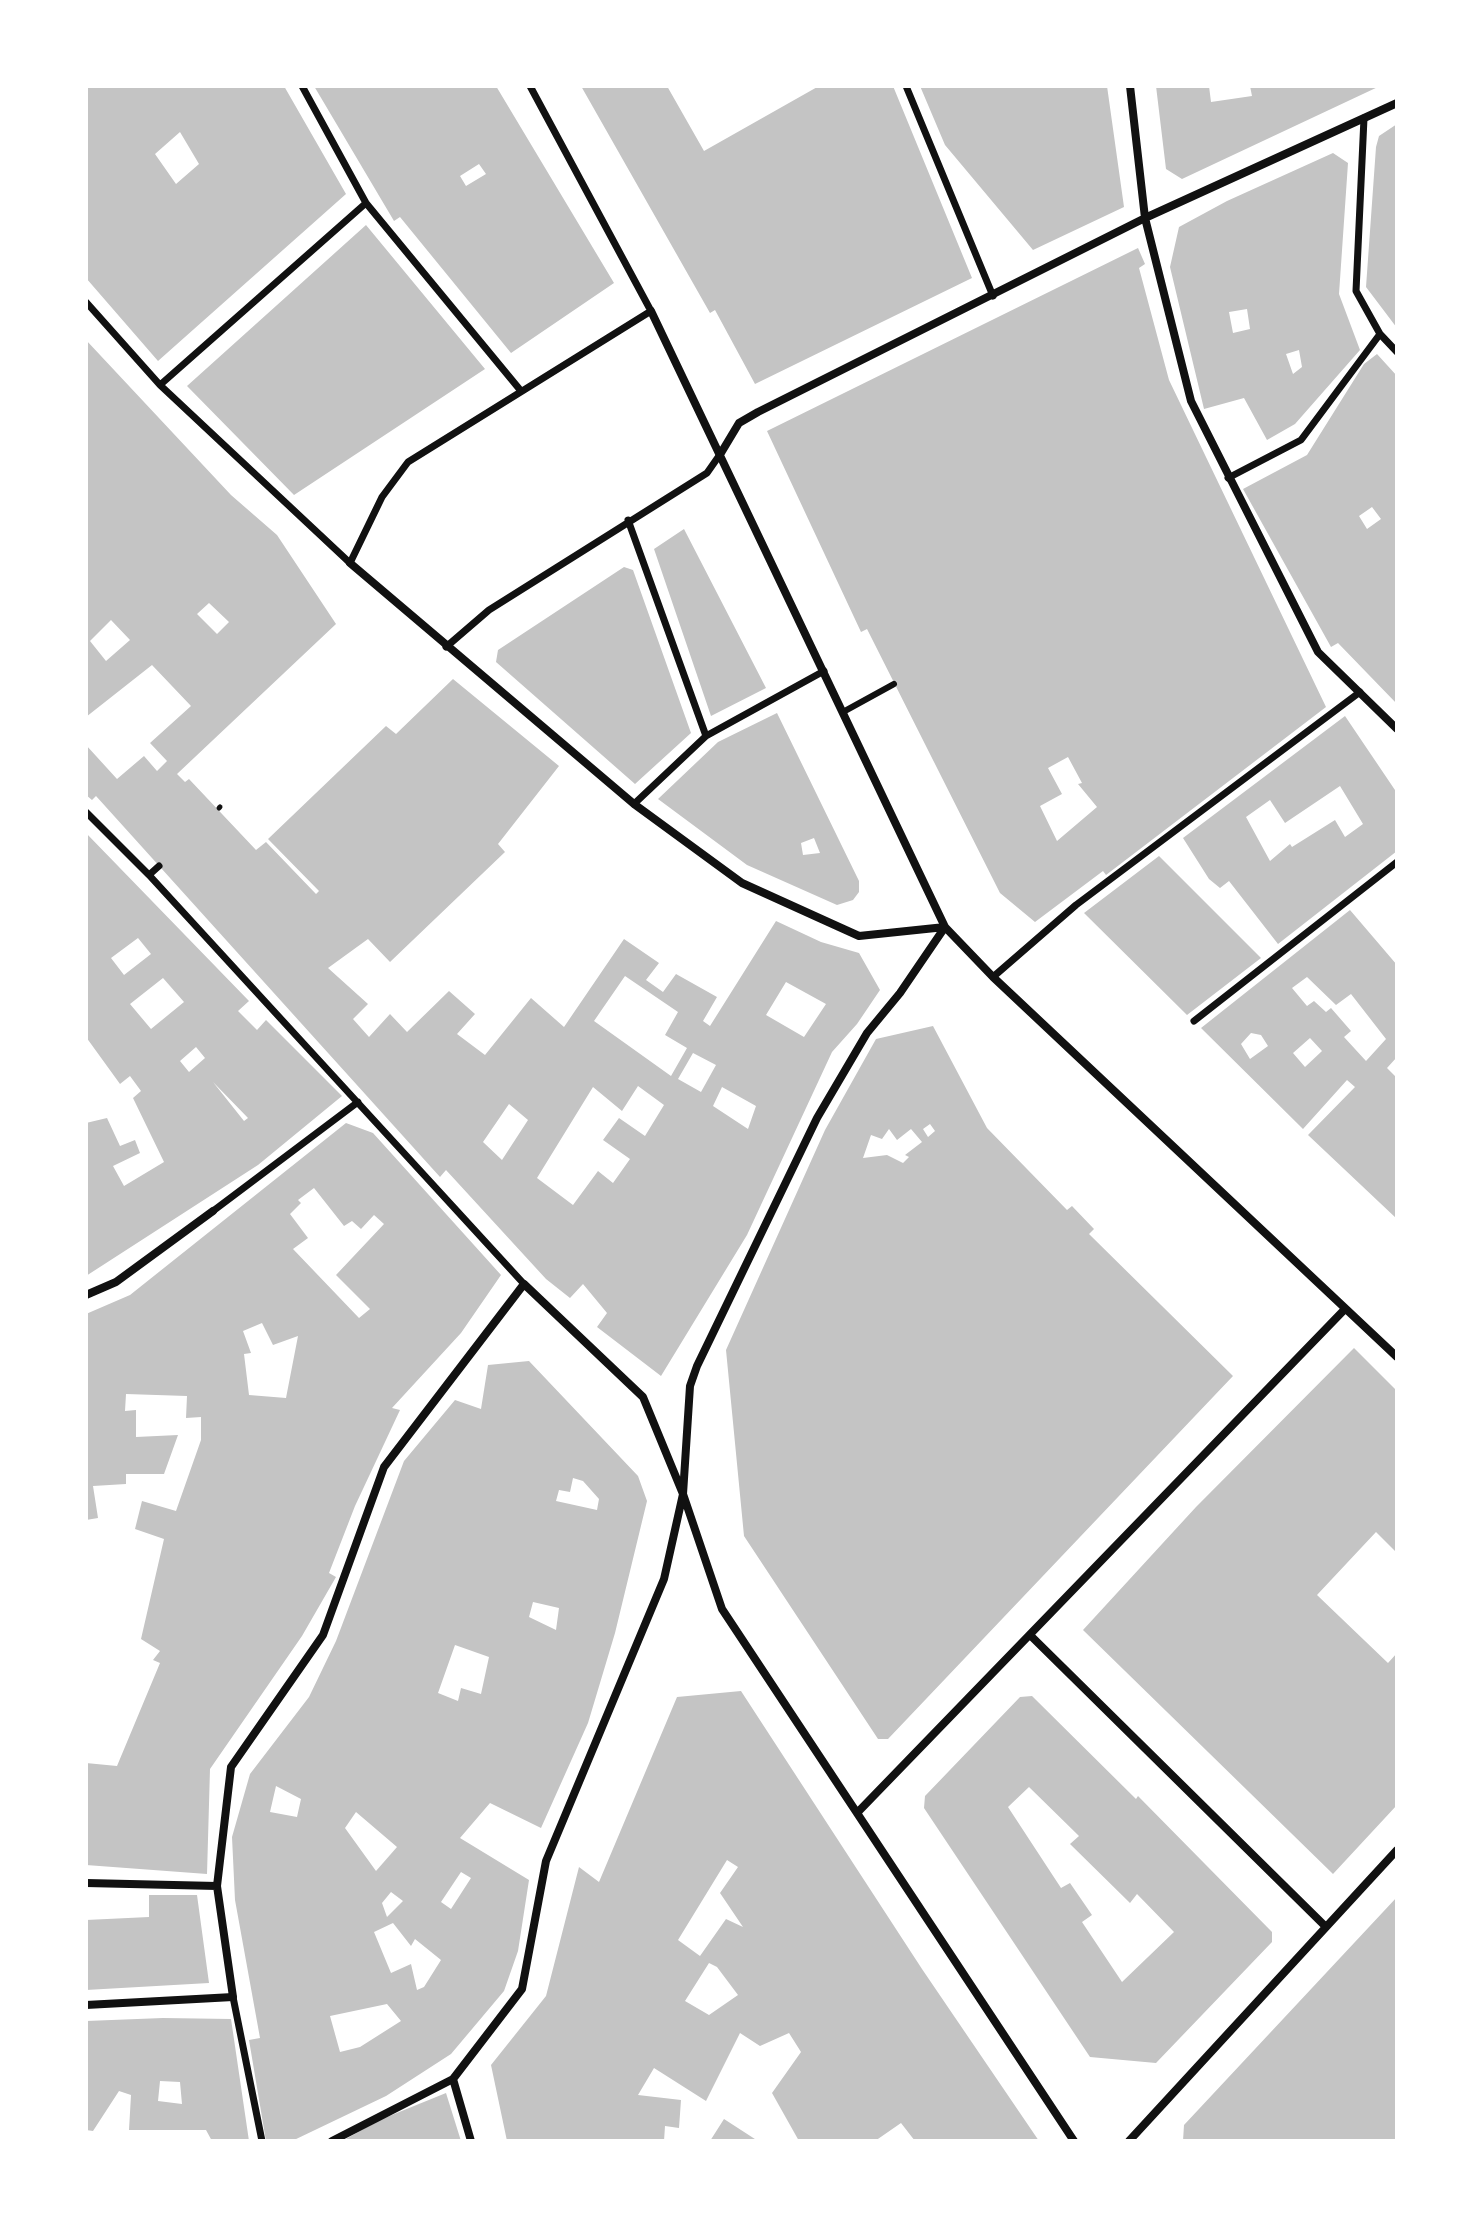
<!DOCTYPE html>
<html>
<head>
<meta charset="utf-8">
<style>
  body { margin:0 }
  #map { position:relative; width:1483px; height:2227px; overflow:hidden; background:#fff; font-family:Signika,sans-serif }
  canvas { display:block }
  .frame { position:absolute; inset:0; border:88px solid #fff; pointer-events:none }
</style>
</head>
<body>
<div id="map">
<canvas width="1483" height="2227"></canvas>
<div class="frame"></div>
</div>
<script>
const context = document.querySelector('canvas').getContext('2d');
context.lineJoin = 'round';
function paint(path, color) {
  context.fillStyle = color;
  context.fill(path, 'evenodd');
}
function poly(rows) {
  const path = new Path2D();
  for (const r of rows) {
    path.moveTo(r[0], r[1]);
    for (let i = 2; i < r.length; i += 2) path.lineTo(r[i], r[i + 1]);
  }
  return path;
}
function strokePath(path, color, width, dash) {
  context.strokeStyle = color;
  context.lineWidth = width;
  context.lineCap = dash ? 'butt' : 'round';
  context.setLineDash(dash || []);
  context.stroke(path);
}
paint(poly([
  [86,86,284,86,346,194,158,361,86,278],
  [180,132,199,164,176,184,155,154],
  [314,86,496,86,614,283,511,353,400,217,394,221],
  [479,164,486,174,466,186,460,176],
  [581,86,667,86,704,151,819,86,893,86,972,278,755,384,715,310,710,313],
  [920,86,1107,86,1124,207,1033,250,945,145],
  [1156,86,1209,86,1211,102,1252,96,1250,86,1380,86,1182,179,1166,169],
  [1397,124,1397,328,1366,287,1376,147,1379,136],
  [1333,153,1348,163,1339,294,1360,350,1295,424,1267,440,1244,398,1204,409,1170,267,1179,227,1227,201],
  [1247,309,1250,329,1233,333,1229,312],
  [1299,350,1302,367,1293,374,1286,354],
  [366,225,485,369,294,495,187,386],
  [1138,248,1145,264,1139,268,1169,380,1326,707,1106,875,1103,871,1035,922,1000,893,867,629,861,632,767,431],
  [1068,757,1082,783,1078,784,1097,807,1057,841,1040,806,1062,794,1048,768],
  [86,340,231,495,277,535,336,624,177,774,185,782,189,779,256,850,266,842,316,894,319,891,268,839,386,726,396,734,453,679,559,766,498,844,505,852,390,962,368,939,328,968,368,1004,353,1019,369,1037,390,1014,407,1032,449,991,475,1014,457,1034,485,1055,531,998,564,1027,624,939,659,963,646,980,663,992,676,974,717,997,703,1021,710,1026,776,921,821,942,859,953,880,990,857,1024,832,1052,747,1235,661,1376,597,1327,607,1313,583,1284,570,1298,546,1279,446,1170,440,1177,96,796,92,800,86,795,86,745,117,779,144,756,157,771,167,761,150,743,191,706,152,665,86,717],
  [209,603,229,622,217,634,197,614],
  [111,620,130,640,106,661,90,641],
  [625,976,678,1012,665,1035,687,1048,671,1076,594,1021],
  [786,982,826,1004,804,1037,766,1015],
  [693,1053,716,1065,701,1092,678,1079],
  [638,1086,664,1105,645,1136,619,1118,603,1140,630,1159,613,1183,598,1171,573,1205,537,1178,593,1087,622,1111],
  [722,1087,756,1106,748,1129,713,1106],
  [509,1104,528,1120,502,1160,483,1142],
  [1377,354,1397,376,1397,704,1338,643,1331,647,1243,489,1307,455,1364,364],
  [1372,507,1381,519,1367,529,1359,516],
  [684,529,766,688,711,716,654,549],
  [624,567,633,570,691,733,635,784,496,662,498,650],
  [777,713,859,881,859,892,853,900,837,905,747,865,658,799,718,742],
  [814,838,820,853,803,855,801,843],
  [1345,716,1397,793,1397,851,1278,944,1229,881,1220,888,1209,879,1183,838],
  [1340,786,1363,824,1345,837,1335,820,1292,847,1290,844,1270,861,1246,817,1270,800,1285,823],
  [86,833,249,1001,238,1011,257,1030,266,1020,342,1096,258,1165,86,1276,86,1123,107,1118,120,1146,135,1140,140,1153,113,1166,124,1186,164,1162,133,1098,141,1091,130,1076,120,1084,86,1037],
  [138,938,151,954,124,975,111,958],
  [163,978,184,1002,151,1029,130,1004],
  [196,1047,205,1058,189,1072,180,1061],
  [213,1082,248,1118,244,1121],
  [1159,856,1261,958,1187,1015,1084,913],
  [1350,910,1397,965,1397,1057,1387,1068,1397,1078,1397,1219,1308,1135,1355,1087,1347,1080,1303,1129,1201,1028],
  [1307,977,1336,1005,1351,994,1386,1039,1366,1061,1344,1037,1351,1031,1331,1008,1326,1012,1314,1001,1307,1006,1292,988],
  [1251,1033,1261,1035,1268,1046,1250,1059,1241,1044],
  [1310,1038,1322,1051,1305,1067,1293,1053],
  [933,1026,987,1128,1067,1210,1072,1206,1094,1229,1089,1234,1233,1376,888,1739,878,1739,744,1536,726,1350,825,1130,876,1039],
  [930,1124,935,1131,928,1137,923,1129],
  [889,1129,897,1140,911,1129,922,1142,905,1155,909,1157,903,1163,887,1155,863,1158,871,1135,882,1139],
  [346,1123,373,1133,501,1275,461,1333,392,1408,400,1410,355,1506,329,1573,336,1577,302,1636,210,1769,207,1874,86,1865,86,1763,117,1766,160,1663,153,1660,160,1651,141,1639,164,1539,135,1529,142,1501,176,1511,201,1440,201,1417,186,1418,187,1396,126,1394,125,1411,136,1410,136,1437,178,1435,164,1474,126,1474,126,1484,93,1486,98,1518,86,1520,86,1314,130,1295],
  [314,1188,344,1226,352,1221,361,1229,374,1215,384,1224,336,1275,370,1309,359,1318,293,1249,308,1238,290,1214,301,1203,298,1200],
  [262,1323,273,1345,298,1336,286,1398,249,1395,244,1354,251,1353,243,1331],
  [1354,1348,1397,1391,1397,1553,1376,1532,1317,1595,1388,1663,1397,1653,1397,1805,1333,1874,1083,1630,1196,1507],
  [529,1361,638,1476,647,1501,615,1633,588,1723,541,1828,490,1803,460,1838,529,1880,518,1951,504,1991,451,2054,386,2096,292,2141,266,2141,249,2040,260,2038,235,1900,232,1837,250,1774,309,1697,336,1641,404,1461,455,1400,481,1409,488,1365],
  [573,1478,583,1481,599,1499,597,1510,556,1501,559,1490,570,1492],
  [533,1602,559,1608,556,1630,529,1617],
  [455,1645,489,1657,481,1694,461,1688,458,1701,438,1693],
  [276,1786,301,1799,297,1817,270,1812],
  [356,1812,397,1847,376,1871,345,1828],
  [461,1872,471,1878,451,1909,441,1902],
  [391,1892,403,1901,387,1917,382,1903],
  [393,1923,411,1946,415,1939,441,1960,424,1987,417,1990,411,1964,391,1973,374,1932],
  [387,2004,401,2021,360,2047,340,2052,330,2016],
  [741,1691,922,1969,1039,2141,915,2141,901,2123,875,2141,799,2141,772,2093,801,2052,789,2033,760,2046,740,2033,706,2101,654,2068,638,2095,681,2100,679,2128,665,2126,664,2141,507,2141,491,2065,546,1996,579,1867,599,1882,677,1697],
  [727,1860,738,1867,720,1893,743,1927,726,1919,700,1956,678,1940],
  [709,1963,717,1967,738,1995,709,2015,685,2001],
  [1032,1696,1136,1799,1138,1796,1272,1932,1272,1942,1156,2063,1090,2057,924,1808,925,1796,1020,1697],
  [1029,1787,1079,1836,1070,1844,1130,1903,1137,1894,1174,1932,1122,1982,1082,1922,1092,1915,1070,1883,1061,1888,1008,1807],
  [149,1895,197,1895,209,1983,86,1990,86,1920,149,1917],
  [1397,1897,1397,2141,1183,2141,1184,2125],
  [163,2018,231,2019,249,2141,212,2141,206,2130,129,2130,131,2095,119,2091,93,2131,86,2130,86,2021],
  [160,2081,180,2082,182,2104,158,2101],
  [446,2093,461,2141,342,2141,382,2119],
  [724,2119,758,2141,710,2141]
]), '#c4c4c4');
strokePath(poly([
  [219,808,220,807]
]), '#111', 5);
strokePath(poly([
  [843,712,894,684]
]), '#111', 6);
strokePath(poly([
  [302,86,366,203,521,391],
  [906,86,993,296],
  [1364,118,1356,291,1380,334,1397,352],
  [86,302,160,385,350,563,382,497,408,462,651,311,530,86],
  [160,385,366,203],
  [1228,478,1301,440,1380,334],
  [628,520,706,736],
  [446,647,489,610,707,473,721,453],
  [634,804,706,736,824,671],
  [86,812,149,875,524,1284],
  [149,875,159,866],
  [993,977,1076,905,1360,692],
  [1194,1021,1397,862],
  [213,1211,358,1102],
  [233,1997,262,2141]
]), '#111', 7);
strokePath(poly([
  [1130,86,1145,218,1191,401,1318,652,1397,729],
  [651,311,945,927,993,977,1397,1357],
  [721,453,739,423,758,412,1145,218,1397,103],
  [350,563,634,804,742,883,859,936,945,927],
  [86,1295,116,1282,213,1211],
  [1030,1635,1325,1926],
  [857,1813,1345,1309],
  [86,1883,217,1886],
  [86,2005,233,1997,217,1886,231,1767,323,1635,384,1467,524,1284,643,1397,683,1494,722,1609,1074,2141],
  [453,2079,471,2141],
  [332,2141,453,2079,522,1989,546,1861,664,1579,683,1494,690,1386,697,1366,817,1118,867,1033,900,993,945,927],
  [1129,2141,1397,1850]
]), '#111', 8);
</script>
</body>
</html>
